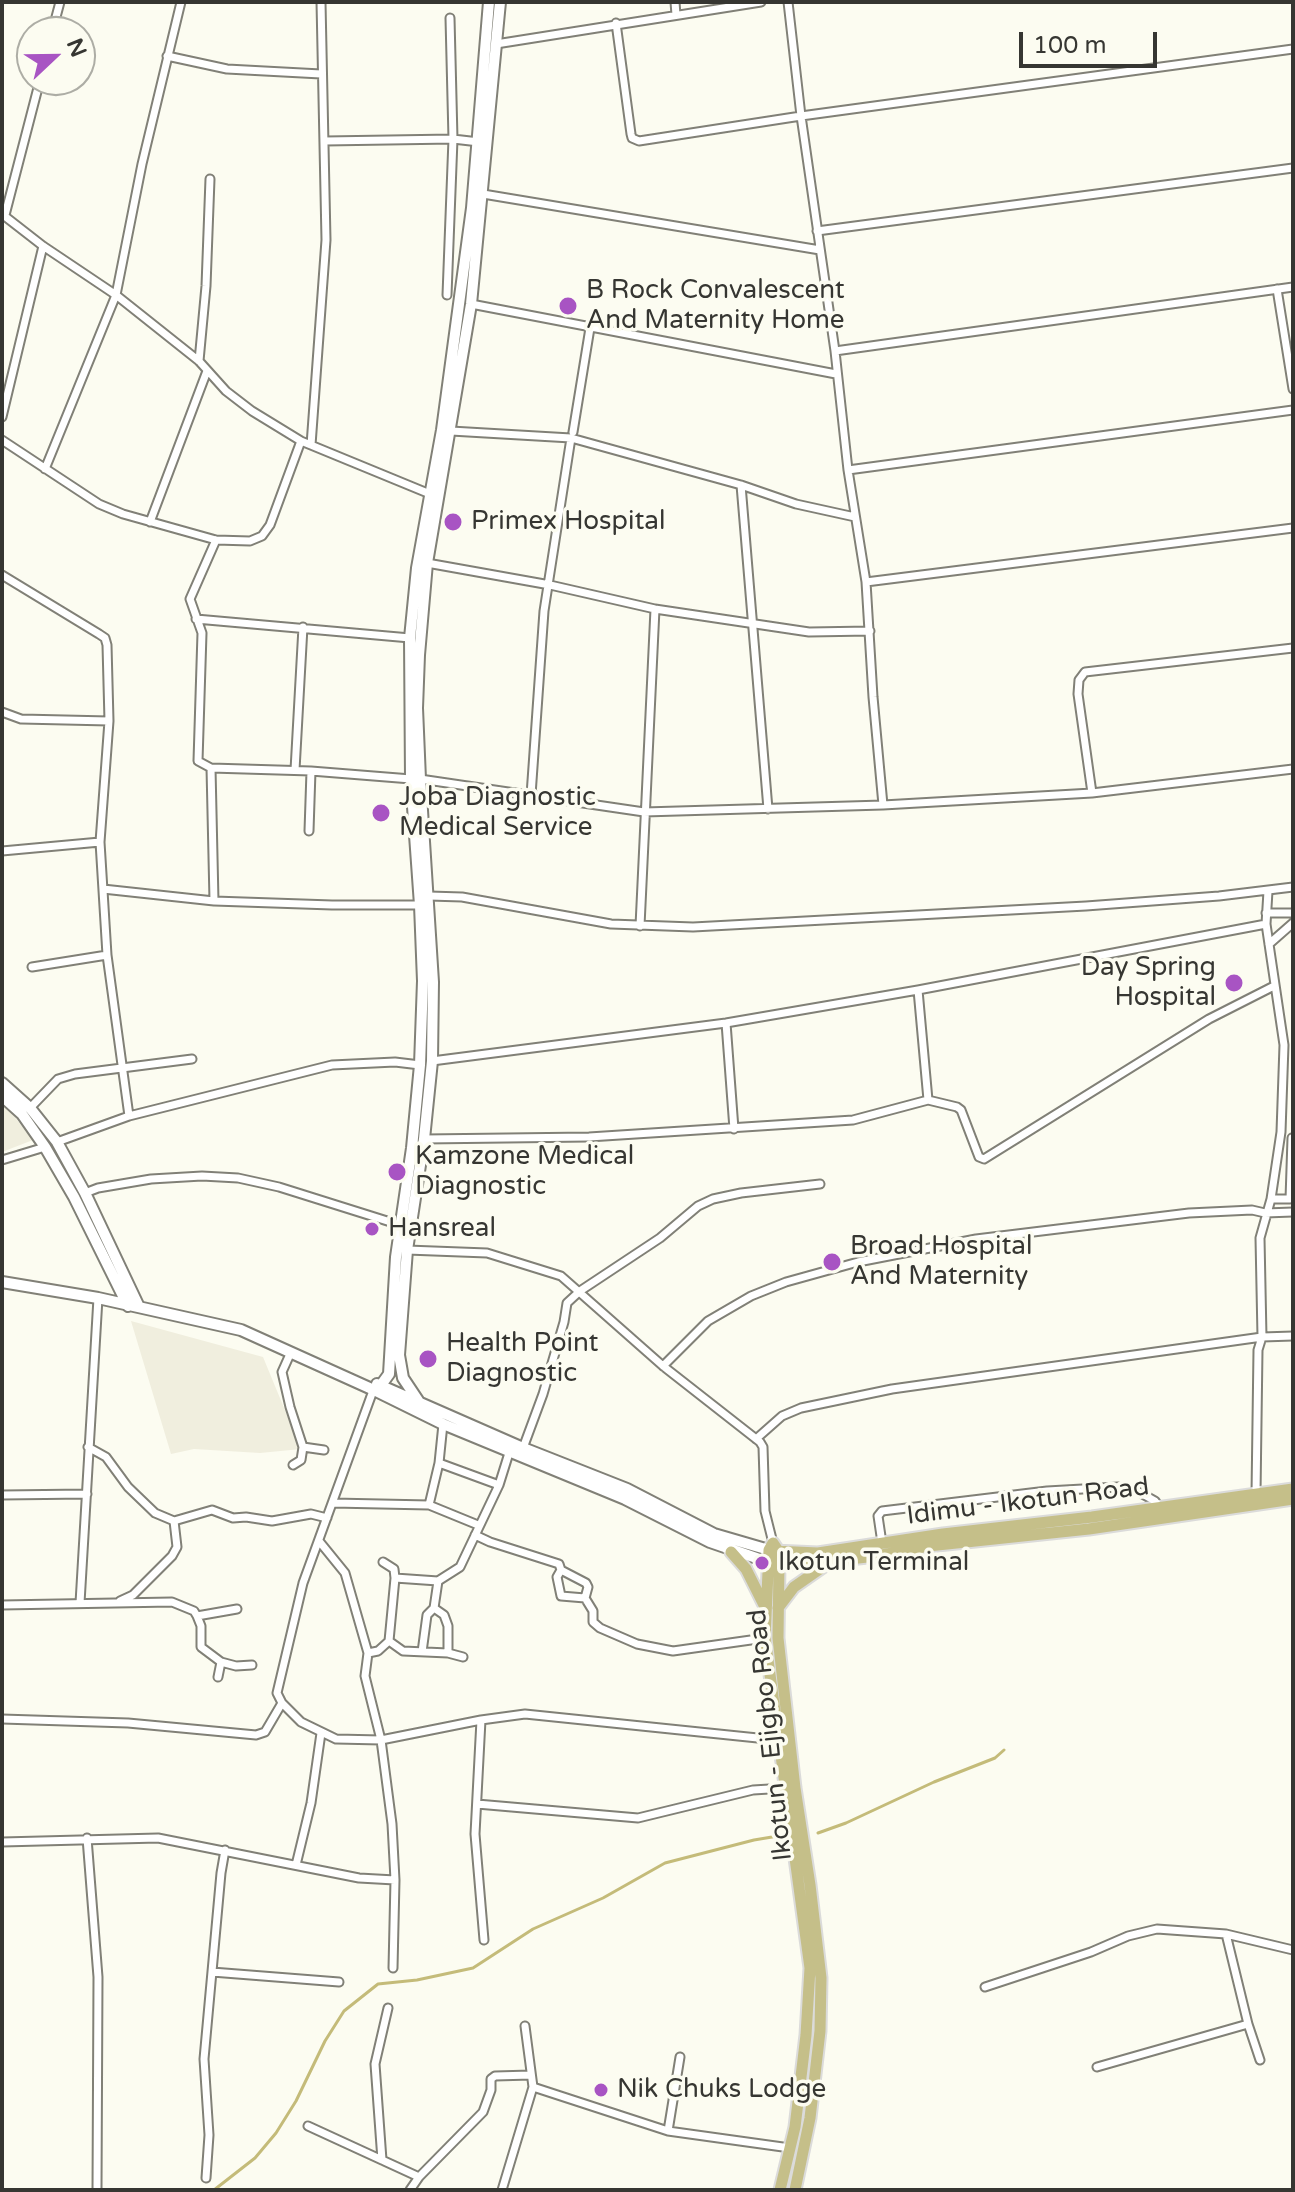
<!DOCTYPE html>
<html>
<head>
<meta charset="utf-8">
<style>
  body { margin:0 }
  #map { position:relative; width:1295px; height:2192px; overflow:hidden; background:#fcfcf1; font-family:"Varela Round",sans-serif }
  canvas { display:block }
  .frame { position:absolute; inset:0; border:4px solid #363632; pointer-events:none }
  .north { position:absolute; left:16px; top:16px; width:80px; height:80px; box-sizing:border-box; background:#fcfcf1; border:2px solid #adada5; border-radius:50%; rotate:68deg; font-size:22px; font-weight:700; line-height:32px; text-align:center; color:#363632 }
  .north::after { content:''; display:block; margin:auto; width:28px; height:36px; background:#a854c3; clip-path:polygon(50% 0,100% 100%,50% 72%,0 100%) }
  .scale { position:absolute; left:1019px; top:32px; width:138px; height:36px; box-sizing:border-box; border:4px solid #363632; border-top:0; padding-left:10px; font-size:24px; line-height:28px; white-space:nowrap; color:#363632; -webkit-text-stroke:6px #fcfcf1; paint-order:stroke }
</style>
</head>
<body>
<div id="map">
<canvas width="1295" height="2192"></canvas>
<div class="frame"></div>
<div class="north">N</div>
<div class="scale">100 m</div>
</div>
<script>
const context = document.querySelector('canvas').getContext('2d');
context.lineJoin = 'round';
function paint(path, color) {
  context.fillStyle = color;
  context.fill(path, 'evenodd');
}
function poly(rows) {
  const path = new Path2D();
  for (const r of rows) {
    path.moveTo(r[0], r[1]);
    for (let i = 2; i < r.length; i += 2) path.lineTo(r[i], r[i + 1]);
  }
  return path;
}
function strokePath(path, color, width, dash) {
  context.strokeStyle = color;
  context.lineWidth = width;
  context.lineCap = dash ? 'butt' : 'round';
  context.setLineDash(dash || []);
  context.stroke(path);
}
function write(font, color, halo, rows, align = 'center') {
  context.font = font + ' "Varela Round",sans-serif';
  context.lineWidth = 7;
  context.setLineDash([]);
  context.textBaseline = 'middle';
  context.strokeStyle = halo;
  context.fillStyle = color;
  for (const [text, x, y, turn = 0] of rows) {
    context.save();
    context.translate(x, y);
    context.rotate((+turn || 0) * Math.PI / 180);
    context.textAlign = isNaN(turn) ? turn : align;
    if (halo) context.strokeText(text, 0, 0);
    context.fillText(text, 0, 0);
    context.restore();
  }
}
paint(poly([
  [2,1101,33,1140,2,1152],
  [131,1321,263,1357,301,1449,260,1453,194,1449,171,1454]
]), '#f0eede');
strokePath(poly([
  [818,1833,846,1823,934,1782,995,1758,1004,1750],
  [214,2190,255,2158,276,2133,296,2101,325,2041,344,2011,378,1984,417,1980,473,1968,533,1929,603,1898,665,1863,754,1840,784,1835]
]), '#c4bb79', 3);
const street = poly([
  [675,2,676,15],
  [788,2,801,116,835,351,848,470,866,582,873,697,883,805],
  [616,23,631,134,632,138,639,141,801,116,1293,49],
  [52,32,60,2],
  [496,44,761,2],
  [167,56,227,69,321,74],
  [325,141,453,139,479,142],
  [483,194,820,250],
  [2,214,43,246,116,295,199,361,226,391,252,411,301,441,430,494],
  [5,215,40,80],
  [817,231,1293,168],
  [1277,289,1293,389],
  [447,295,453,139,450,18],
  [471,304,836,374],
  [835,351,1293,287],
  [199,361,206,286,210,179],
  [2,417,43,246],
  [451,431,571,438,741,485,796,504,855,517],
  [573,432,590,328],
  [2,440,99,504,123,514,216,540,250,541,262,536,270,525,301,441],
  [311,445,326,240,321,2],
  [45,469,116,295,142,164,181,2],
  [848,470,1293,410],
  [741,485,768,809],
  [150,522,207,371],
  [216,540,190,599,202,633,198,761,211,768,311,771,411,779],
  [427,563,550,585,655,609,809,632,870,631],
  [2,575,99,634,105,638,107,645,109,721,100,842,107,955,129,1116],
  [866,582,1293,528],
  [196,619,410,638],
  [2,712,21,719,109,721],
  [211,768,214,901],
  [295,770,303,627],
  [420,779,644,812,883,805,1092,793,1293,769],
  [1092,793,1078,694,1079,680,1085,672,1293,648],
  [531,795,544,611,571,438],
  [309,831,311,771],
  [2,851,100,842],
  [103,889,214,901,332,905,420,905],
  [429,896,462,897,611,924,693,927,1086,906,1219,896,1293,887],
  [1266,913,1293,913],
  [640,926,655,609],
  [1269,944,1293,923],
  [32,967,107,955],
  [918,990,928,1100],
  [726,1023,734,1129],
  [432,1061,726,1023,918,990,1266,924],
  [30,1108,58,1079,75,1074,192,1059],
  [424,1139,589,1137,853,1120,928,1100,957,1107,961,1110,979,1157,984,1159,1209,1019,1274,986],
  [57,1142,129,1116,332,1065,395,1062,420,1065],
  [2,1160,45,1147],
  [85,1193,98,1188,151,1179,202,1176,238,1178,279,1187,400,1225],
  [1271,1199,1290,1199,1292,1138],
  [407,1250,487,1253,561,1276,663,1366,760,1442,763,1447,765,1511,773,1543],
  [291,1352,282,1372,290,1407,303,1447,324,1450],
  [663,1366,708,1321,751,1296,786,1282,858,1262,976,1239,1189,1213,1252,1210,1265,1213,1293,1212],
  [374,1388,303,1583,277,1693,282,1703,301,1722,336,1739,381,1740,481,1720,525,1714,777,1740],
  [756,1439,782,1416,801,1408,892,1389,1262,1337,1293,1336],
  [88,1447,106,1457,128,1487,155,1513,174,1521,212,1510,233,1518,246,1517,272,1521,311,1514,327,1518],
  [523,1448,543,1394,564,1322,567,1303,580,1291,660,1238,698,1206,713,1199,741,1193,820,1184],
  [439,1463,499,1485],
  [293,1465,301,1460,303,1447],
  [1256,1494,1258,1350,1262,1337,1260,1238,1271,1199,1281,1132,1284,1045,1266,924,1268,891],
  [2,1495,87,1494],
  [333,1503,429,1505,478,1525],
  [429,1505,439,1463,443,1424],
  [475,1535,490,1542,559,1564,561,1570,586,1583,588,1587,585,1598,593,1611,593,1622,600,1628,637,1644,673,1651,765,1638],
  [319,1541,345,1573,368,1653,365,1676,381,1740,392,1824,395,1880,393,1968],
  [882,1543,878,1516,882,1511,1047,1491,1118,1487,1137,1491,1155,1501,1160,1508],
  [561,1570,557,1577,561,1596,585,1598],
  [395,1578,438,1581],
  [120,1601,133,1595,172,1556,177,1547,174,1521],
  [80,1603,98,1298],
  [2,1605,172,1602,194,1611,197,1616,201,1626,201,1647,221,1662,218,1677],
  [197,1616,237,1609],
  [389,1641,403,1651,448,1653],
  [422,1652,427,1615,434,1608],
  [368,1653,378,1651,389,1641,395,1578,394,1569,383,1562],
  [463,1657,448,1653,448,1626,444,1615,434,1608,438,1581,460,1567,499,1485,509,1453],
  [221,1662,236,1666,252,1665],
  [2,1719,128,1723,256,1735,265,1732,282,1703],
  [481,1720,475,1834,484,1940],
  [477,1804,638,1818,753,1790,786,1788],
  [87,1838,98,1977,97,2190],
  [2,1842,158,1838,359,1878,395,1880],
  [296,1865,311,1803,321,1733],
  [1226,1934,1248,2024,1260,2060],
  [212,1972,339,1982],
  [985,1987,1091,1952,1128,1936,1157,1929,1226,1934,1293,1950],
  [1097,2067,1248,2024],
  [533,2087,668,2131,790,2148],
  [308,2126,419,2177],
  [668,2131,680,2057],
  [382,2160,375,2064,388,2008],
  [206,2178,209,2135,204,2059,221,1873,225,1850],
  [410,2190,419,2177,483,2112,491,2090,491,2079,495,2076,531,2075],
  [502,2190,533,2087,525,2026]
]);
const secondary = poly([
  [2,1083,30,1108,57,1142,85,1193,139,1307],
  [2,1096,22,1114,45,1147,74,1197,128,1306],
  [2,1282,98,1298,241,1330,374,1390,443,1424,625,1499,710,1542,768,1562],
  [377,1384,523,1448,627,1489,714,1534,769,1550],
  [381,1385,389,1374,396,1257,412,1148,420,1065,423,981,420,905,411,779,410,638,417,568,442,430,472,208,489,2],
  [419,1402,403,1378,399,1355,407,1250,424,1139,432,1061,433,982,420,779,417,708,419,655,427,563,471,304,500,2]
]);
const primary = poly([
  [774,1551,818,1553,943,1534,1092,1517,1293,1489],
  [731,1552,746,1569,764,1605],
  [774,1563,802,1564,877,1556,928,1546,1089,1529,1293,1499],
  [778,1608,794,1587,827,1564],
  [780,2190,795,2127,806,2035,810,1968,765,1638,769,1550,773,1543,779,1552,779,1563,778,1638,795,1788,810,1885,821,1978,820,2031,810,2118,795,2190]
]);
strokePath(street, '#818077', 11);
strokePath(secondary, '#818077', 14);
strokePath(primary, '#dbdbda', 15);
strokePath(street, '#fff', 7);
strokePath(secondary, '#fff', 10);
strokePath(primary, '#c5bf89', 11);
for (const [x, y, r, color] of [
  [568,306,10,"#a854c3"],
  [453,522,10,"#a854c3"],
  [381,813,10,"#a854c3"],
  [1234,983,10,"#a854c3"],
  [397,1172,10,"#a854c3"],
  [372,1229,8,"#a854c3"],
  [832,1262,10,"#a854c3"],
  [428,1359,10,"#a854c3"],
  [762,1563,8,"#a854c3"],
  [601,2090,8,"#a854c3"]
]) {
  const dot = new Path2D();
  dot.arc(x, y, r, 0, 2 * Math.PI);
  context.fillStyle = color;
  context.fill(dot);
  strokePath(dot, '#fcfcf1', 3);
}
write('26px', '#363632', '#fcfcf1', [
  ["B Rock Convalescent",586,291],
  ["And Maternity Home",586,321],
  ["Primex Hospital",471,522],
  ["Joba Diagnostic",399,798],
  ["Medical Service",399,828],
  ["Day Spring",1216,968,"right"],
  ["Hospital",1216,998,"right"],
  ["Kamzone Medical",415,1157],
  ["Diagnostic",415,1187],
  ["Hansreal",388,1229],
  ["Broad Hospital",850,1247],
  ["And Maternity",850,1277],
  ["Health Point",446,1344],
  ["Diagnostic",446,1374],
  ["Ikotun Terminal",778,1563],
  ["Nik Chuks Lodge",617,2090]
], 'left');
write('26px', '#363632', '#fcfcf1', [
  ["Idimu - Ikotun Road",1028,1502,-7],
  ["Ikotun - Ejigbo Road",771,1735,-96]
]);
</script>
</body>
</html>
